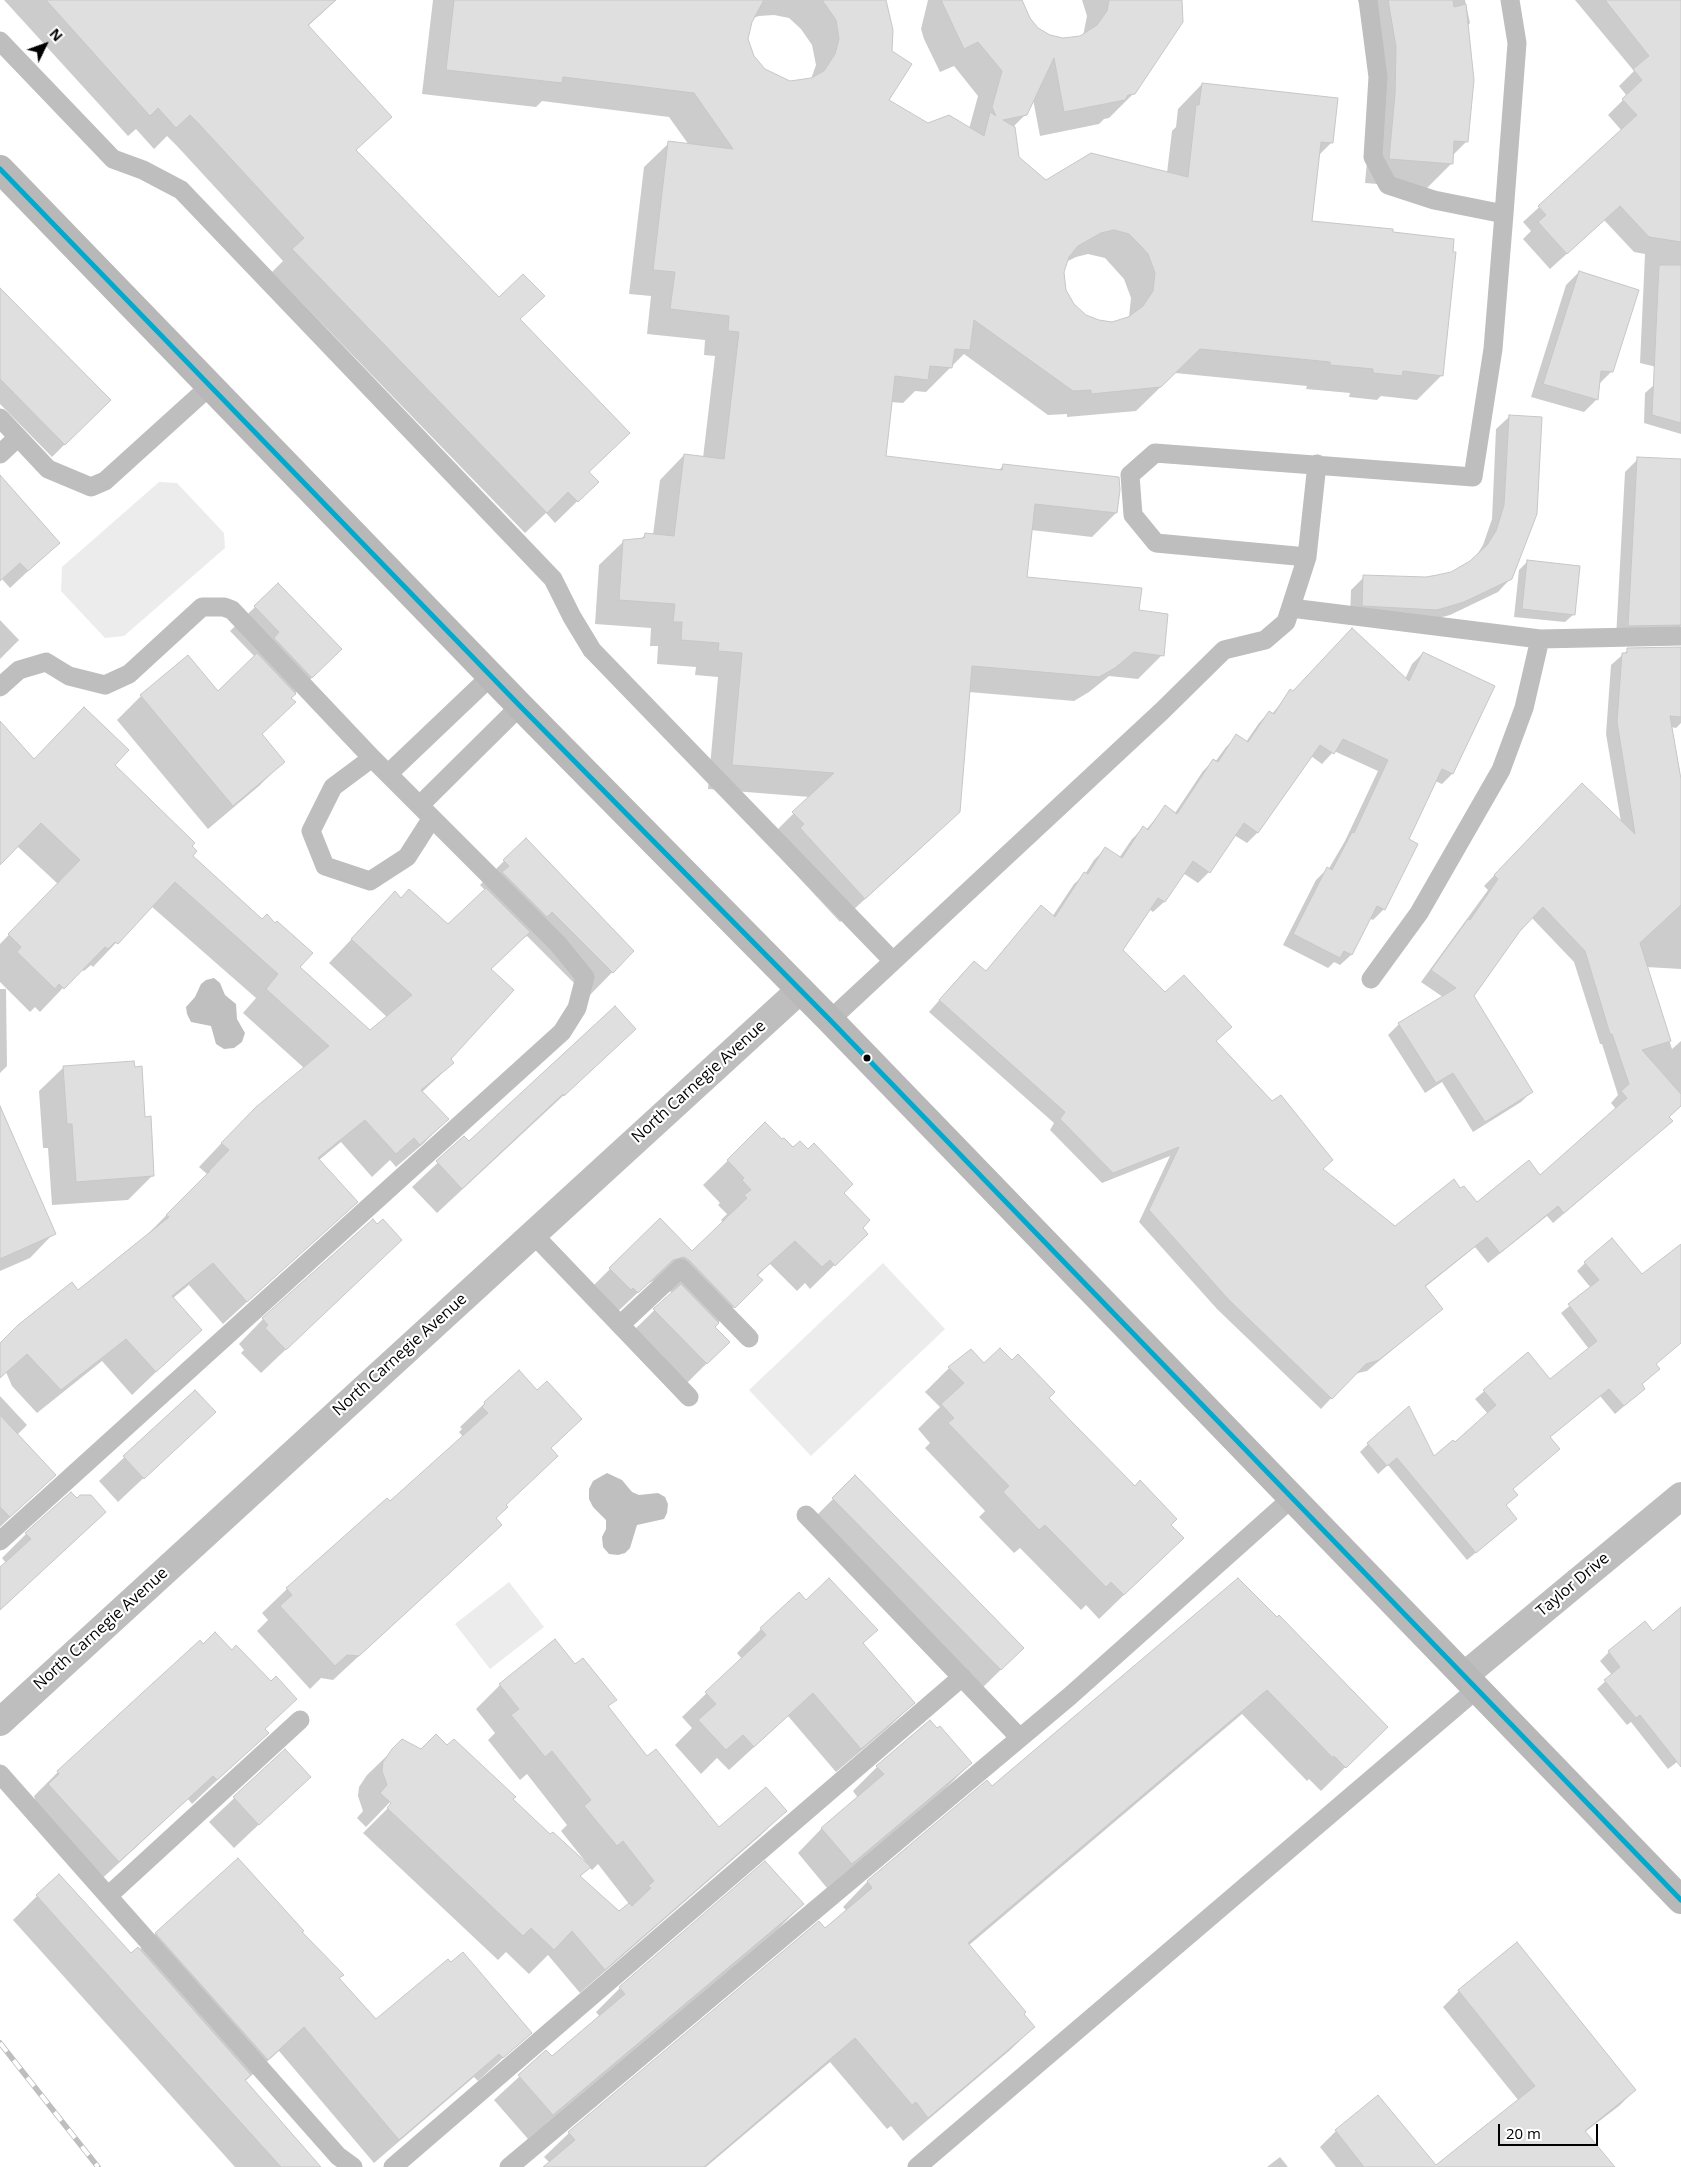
<!DOCTYPE html>
<html>
<head>
<meta charset="utf-8">
<style>
  body { margin:0 }
  #map { position:relative; width:1681px; height:2167px; overflow:hidden; background:#fff; font-family:"Open Sans",sans-serif }
  canvas { display:block }
  .north { position:absolute; left:20px; top:20px; width:50px; height:50px; -webkit-text-stroke:4px #fff; paint-order:stroke; rotate:48deg; font-size:14px; font-weight:700; line-height:20px; text-align:center; color:#000 }
  .north::after { content:''; display:block; margin:auto; width:18px; height:22px; background:#000; clip-path:polygon(50% 0,100% 100%,50% 72%,0 100%) }
  .scale { position:absolute; left:1498px; top:2124px; width:100px; height:22px; box-sizing:border-box; border:2px solid #000; border-top:0; padding-left:6px; font-size:15px; line-height:18px; white-space:nowrap; color:#000; -webkit-text-stroke:4px #fff; paint-order:stroke }
</style>
</head>
<body>
<div id="map">
<canvas width="1681" height="2167"></canvas>
<div class="north">N</div>
<div class="scale">20 m</div>
</div>
<script>
const context = document.querySelector('canvas').getContext('2d');
context.lineJoin = 'round';
function paint(path, color) {
  context.fillStyle = color;
  context.fill(path, 'evenodd');
}
function poly(rows) {
  const path = new Path2D();
  for (const r of rows) {
    path.moveTo(r[0], r[1]);
    for (let i = 2; i < r.length; i += 2) path.lineTo(r[i], r[i + 1]);
  }
  return path;
}
function strokePath(path, color, width, dash) {
  context.strokeStyle = color;
  context.lineWidth = width;
  context.lineCap = dash ? 'butt' : 'round';
  context.setLineDash(dash || []);
  context.stroke(path);
}
function write(font, color, halo, rows, align = 'center') {
  context.font = font + ' "Open Sans",sans-serif';
  context.lineWidth = 4.5;
  context.setLineDash([]);
  context.textBaseline = 'middle';
  context.strokeStyle = halo;
  context.fillStyle = color;
  for (const [text, x, y, turn = 0] of rows) {
    context.save();
    context.translate(x, y);
    context.rotate((+turn || 0) * Math.PI / 180);
    context.textAlign = isNaN(turn) ? turn : align;
    if (halo) context.strokeText(text, 0, 0);
    context.fillText(text, 0, 0);
    context.restore();
  }
}
paint(poly([
  [159,482,177,483,224,533,225,548,124,636,105,638,61,591,62,567],
  [883,1263,945,1329,811,1456,749,1390],
  [509,1582,544,1627,490,1669,455,1624]
]), '#ececec');
paint(poly([
  [214,978,220,983,225,995,236,1004,237,1019,245,1033,242,1042,234,1048,224,1049,216,1044,211,1026,191,1022,187,1014,186,1007,195,997,201,984,206,980],
  [607,1473,622,1480,632,1492,639,1495,658,1493,665,1497,668,1504,667,1513,664,1519,637,1525,630,1548,625,1553,618,1555,609,1554,603,1547,602,1537,606,1529,606,1520,593,1507,589,1499,589,1489,593,1481]
]), '#bfbfbf');
paint(poly([
  [4,0,336,0,308,26,355,151,519,320,588,472,597,482,555,523,546,513,525,533,272,272,283,261,177,146,167,136,154,149,136,129,128,136],
  [433,0,884,0,887,101,928,124,969,129,978,96,954,66,940,72,924,39,921,29,928,0,1021,0,1029,18,1037,29,1050,37,1063,40,1083,36,1087,16,1082,0,1181,0,1134,93,1109,118,1104,119,1099,124,1040,136,1033,99,1026,114,1013,127,1018,158,1046,182,1167,173,1172,131,1176,127,1178,109,1202,84,1332,142,1318,156,1311,222,1442,375,1417,400,1381,396,1377,400,1349,397,1350,393,1306,389,1307,386,1175,373,1136,411,1067,417,1067,414,1048,415,964,354,926,392,915,391,903,403,891,402,885,458,998,471,1004,465,1116,513,1092,537,1031,530,1025,578,1138,611,1162,655,1138,679,1109,676,1089,692,1074,701,969,692,934,836,840,922,776,853,769,838,810,797,708,789,718,677,695,675,696,667,657,664,658,646,650,646,651,628,595,624,599,565,624,541,641,539,645,535,653,535,660,480,684,455,703,458,715,356,704,355,705,340,647,334,651,296,629,294,644,167,669,143,689,145,669,117,542,101,536,107,422,94],
  [774,15,789,18,801,29,812,45,816,65,811,79,789,82,764,70,753,56,747,39,753,18,759,16],
  [1088,254,1105,258,1124,279,1131,298,1129,317,1112,323,1099,321,1085,316,1073,304,1065,290,1063,271,1066,262,1076,257],
  [1358,0,1465,0,1470,23,1467,26,1467,141,1452,156,1452,163,1427,188,1365,183,1371,119,1372,72,1363,17],
  [1575,0,1674,0,1681,8,1681,373,1640,363,1645,254,1634,252,1604,220,1550,269,1523,239,1531,231,1523,222,1622,131,1608,115,1627,96,1619,86,1634,71],
  [1579,272,1612,371,1599,384,1597,399,1584,412,1531,397,1566,285],
  [0,289,109,400,52,457,0,404],
  [1654,385,1681,394,1681,434,1644,423,1645,393],
  [1509,417,1511,578,1498,592,1450,615,1423,622,1350,618,1351,590,1364,577,1426,579,1452,573,1475,558,1483,545,1492,519,1496,429],
  [1638,459,1681,461,1681,626,1669,638,1616,638,1625,472],
  [0,477,58,543,10,588,2,579,0,581],
  [1527,562,1574,614,1565,622,1514,617,1519,570],
  [278,585,316,674,290,698,261,735,283,762,259,786,208,829,117,720,141,696,218,693,255,657,230,631],
  [0,620,19,640,0,659],
  [1681,648,1681,723,1676,728,1671,727,1681,786,1681,969,1646,967,1672,1049,1681,1041,1681,1106,1668,1117,1660,1131,1553,1223,1547,1216,1488,1263,1475,1247,1424,1288,1441,1309,1367,1371,1354,1374,1321,1409,1217,1309,1139,1222,1170,1156,1102,1183,1050,1130,1054,1123,929,1012,963,973,985,972,1041,907,1052,917,1074,884,1085,874,1094,860,1105,849,1119,858,1132,839,1143,828,1146,830,1165,807,1175,813,1203,771,1214,760,1215,762,1226,747,1237,736,1246,742,1259,723,1269,712,1272,714,1291,691,1293,692,1405,679,1412,664,1423,653,1452,774,1442,784,1435,781,1407,840,1384,909,1373,920,1369,918,1351,955,1340,965,1334,962,1328,968,1283,945,1316,880,1327,869,1328,870,1345,841,1378,771,1334,751,1322,764,1311,756,1258,832,1247,843,1234,835,1209,872,1198,883,1183,873,1164,902,1153,912,1149,909,1121,950,1215,1041,1322,1170,1395,1228,1460,1190,1477,1204,1540,1177,1616,1109,1611,1103,1618,1095,1602,1044,1600,1044,1574,962,1531,917,1518,930,1472,996,1532,1091,1521,1102,1473,1132,1442,1082,1425,1093,1388,1035,1399,1024,1443,997,1421,982,1488,890,1484,886,1571,796,1621,822,1606,734,1611,665,1628,650],
  [0,722,34,760,113,765,190,846,191,856,299,967,370,1031,387,1017,329,963,395,893,401,899,448,926,485,890,480,885,504,861,633,951,588,997,527,936,521,940,490,970,449,1059,453,1063,422,1092,447,1119,424,1143,396,1167,390,1160,372,1177,341,1142,319,1160,356,1202,223,1324,189,1285,173,1298,200,1330,132,1395,102,1361,37,1413,12,1386,6,1372,0,1378,0,1345,78,1292,143,1239,207,1174,199,1167,232,1132,304,1068,243,1013,256,998,151,906,93,967,91,965,84,971,81,969,40,1012,35,1007,30,1012,0,982,0,944,58,884,17,846,0,863],
  [0,989,6,989,7,1066,0,1073],
  [635,1029,437,1213,412,1187,464,1138,469,1143],
  [64,1067,144,1118,152,1176,128,1200,52,1205,48,1148,43,1148,39,1091],
  [765,1124,842,1193,866,1234,810,1289,805,1283,797,1291,770,1264,757,1276,761,1280,714,1327,728,1342,682,1388,630,1334,672,1293,660,1281,653,1281,647,1284,613,1316,586,1293,610,1269,692,1252,723,1222,721,1220,727,1214,718,1205,720,1203,703,1185],
  [0,1142,54,1233,30,1258,0,1271],
  [1681,1245,1681,1333,1655,1365,1659,1369,1641,1385,1644,1389,1615,1414,1600,1396,1549,1438,1512,1489,1517,1495,1505,1506,1516,1519,1467,1560,1388,1465,1378,1474,1360,1452,1368,1444,1433,1458,1454,1444,1488,1414,1475,1399,1528,1354,1550,1381,1589,1349,1561,1313,1591,1288,1577,1271,1585,1263,1642,1276],
  [376,1264,261,1373,241,1353,244,1350,239,1344,263,1319],
  [984,1364,1047,1398,1169,1525,1158,1562,1099,1619,1086,1605,1081,1610,1020,1548,1014,1553,979,1517,985,1511,925,1448,930,1443,918,1429,940,1407,925,1392,949,1368],
  [195,1391,214,1412,118,1502,99,1481],
  [537,1392,580,1419,550,1449,495,1518,501,1525,333,1680,321,1678,310,1689,257,1631,268,1620,262,1613,287,1589,387,1500,390,1503,463,1437,459,1432,462,1429,460,1427,485,1403],
  [0,1396,27,1425,17,1435,54,1475,0,1527],
  [855,1477,1023,1648,976,1694,809,1523],
  [77,1499,105,1512,0,1610,0,1569,6,1563,2,1558,26,1534],
  [1238,1579,1362,1751,1321,1791,1309,1779,1307,1781,1242,1714,968,1946,1034,2027,1009,2051,903,2141,891,2126,887,2129,830,2062,706,2167,545,2167,550,2163,544,2157,569,2133,819,1923,825,1929,847,1911,843,1907,867,1882,987,1782,992,1788],
  [1681,1608,1681,1759,1668,1769,1631,1722,1627,1725,1597,1689,1612,1675,1600,1661,1609,1652,1644,1623,1652,1632],
  [761,1629,876,1630,862,1644,913,1703,889,1727,836,1772,788,1716,729,1770,717,1758,701,1774,675,1745,692,1728,682,1717,742,1659,737,1653],
  [203,1646,267,1733,192,1804,188,1799,94,1886,24,1810,35,1799,34,1796,58,1772],
  [575,1666,615,1700,607,1707,647,1758,718,1829,785,1811,761,1835,580,1993,548,1955,529,1974,506,1952,498,1960,363,1833,392,1804,390,1802,366,1827,357,1818,363,1811,358,1796,359,1787,367,1775,393,1750,512,1800,550,1836,584,1862,585,1861,561,1831,567,1825,527,1774,520,1780,488,1740,495,1733,476,1709,500,1685],
  [598,1864,629,1904,619,1913,580,1876,589,1867,592,1870],
  [284,1751,309,1777,234,1848,209,1822],
  [971,1763,946,1788,827,1888,798,1853,822,1828,858,1798,853,1791,877,1767],
  [37,1896,131,1955,139,1950,156,1933,301,1932,338,1978,376,2021,530,2033,478,2081,474,2077,374,2163,279,2051,244,2082,320,2167,235,2167,13,1920],
  [803,1904,778,1929,528,2139,494,2100,546,2052,552,2058,600,2017,596,2012,620,1988],
  [1517,1944,1635,2090,1619,2106,1585,2132,1613,2167,1436,2167,1519,2101,1443,2007,1459,1991],
  [1378,2097,1436,2167,1336,2167,1320,2147,1336,2131],
  [1280,2157,1288,2167,1267,2167]
]), '#0003');
const building = poly([
  [46,0,336,0,308,25,392,117,356,150,499,297,523,274,545,296,520,319,630,433,589,472,599,482,578,502,568,492,547,513,292,249,304,238,199,124,190,115,176,128,158,108,150,116,46,0],
  [454,0,764,0,752,22,748,39,754,56,765,69,790,81,811,78,824,71,835,54,839,39,836,20,822,0,886,0,893,30,892,51,912,64,889,100,928,123,949,115,984,136,990,112,996,116,992,107,1002,71,978,42,964,49,941,0,1022,0,1030,18,1038,28,1050,35,1063,38,1080,36,1097,25,1107,11,1109,0,1182,0,1183,22,1135,94,1128,95,1125,100,1064,112,1054,58,1027,115,1003,120,1015,127,1019,157,1046,180,1091,153,1188,177,1196,105,1199,105,1202,83,1338,98,1333,143,1321,142,1312,221,1393,229,1393,232,1454,239,1453,252,1456,252,1443,376,1403,371,1402,376,1373,373,1373,369,1330,365,1330,362,1200,349,1161,387,1091,394,1091,390,1073,391,974,320,970,350,955,349,952,368,930,366,928,380,895,376,886,456,1002,470,1003,464,1119,477,1120,490,1117,513,1035,504,1027,577,1142,588,1139,610,1168,614,1164,656,1134,652,1115,668,1099,677,972,666,960,812,865,899,800,828,804,824,792,812,834,773,732,765,742,653,718,651,719,643,681,640,682,622,673,622,675,604,619,600,623,540,644,538,645,533,674,536,684,454,724,459,739,332,728,331,729,316,670,309,675,272,653,270,668,141,733,149,694,93,563,77,562,83,446,70,454,0],
  [1114,230,1129,234,1138,243,1148,254,1155,273,1153,291,1143,306,1128,317,1112,322,1099,320,1086,315,1074,304,1066,290,1064,272,1069,257,1078,246,1101,233,1114,230],
  [1388,0,1453,0,1454,7,1466,4,1474,80,1468,142,1454,141,1453,164,1389,159,1395,94,1396,47,1388,0],
  [1605,0,1681,0,1681,242,1649,237,1620,206,1567,254,1538,222,1546,215,1538,206,1637,115,1622,99,1642,80,1633,69,1649,56,1605,0],
  [1659,265,1681,265,1681,423,1652,415,1659,265],
  [1579,271,1639,290,1613,372,1601,371,1598,400,1543,384,1579,271],
  [0,288,111,400,65,445,0,379,0,288],
  [1509,415,1542,417,1537,514,1512,579,1464,602,1437,610,1362,606,1363,575,1426,577,1437,575,1451,572,1470,561,1487,545,1496,531,1504,505,1509,415],
  [1637,457,1681,459,1681,625,1628,626,1637,457],
  [0,475,60,543,28,571,20,563,0,581,0,475],
  [1527,560,1580,566,1575,615,1522,609,1527,560],
  [278,583,342,649,312,678,274,638,279,632,254,606,278,583],
  [1352,628,1409,681,1423,652,1495,686,1453,774,1442,769,1409,839,1418,844,1385,910,1377,906,1352,955,1344,951,1340,958,1293,934,1327,867,1332,870,1352,832,1354,833,1388,760,1343,739,1334,754,1320,745,1258,833,1244,823,1210,873,1193,861,1165,902,1158,898,1123,950,1165,992,1184,975,1232,1027,1216,1041,1272,1101,1281,1095,1333,1160,1323,1169,1395,1226,1454,1179,1460,1188,1464,1186,1477,1202,1529,1160,1540,1175,1627,1098,1621,1091,1629,1084,1612,1034,1610,1034,1585,951,1543,907,1520,931,1474,996,1533,1092,1485,1122,1453,1073,1436,1083,1398,1023,1456,988,1431,970,1468,919,1470,920,1498,879,1494,875,1582,783,1635,834,1617,722,1622,653,1627,653,1627,648,1681,647,1681,717,1670,716,1681,779,1681,905,1640,943,1671,1041,1642,1050,1681,1094,1681,1106,1669,1117,1673,1121,1564,1213,1558,1206,1500,1253,1487,1237,1425,1286,1443,1309,1379,1360,1366,1364,1332,1399,1228,1299,1149,1210,1179,1147,1113,1173,1060,1119,1065,1112,939,1000,974,961,986,971,1041,905,1055,917,1084,872,1088,874,1105,847,1122,858,1143,826,1148,830,1165,805,1177,814,1213,759,1218,762,1236,734,1248,742,1269,711,1274,714,1290,689,1293,691,1352,628],
  [257,653,296,694,291,698,296,702,262,734,285,762,233,806,140,695,188,655,218,691,257,653],
  [84,707,129,750,115,765,195,843,192,846,197,851,193,856,262,919,267,914,275,923,277,921,313,953,300,967,370,1030,412,995,351,939,395,891,401,898,409,889,448,924,486,888,530,932,491,969,514,990,451,1059,454,1063,421,1090,449,1119,420,1145,414,1138,396,1154,365,1120,318,1158,358,1202,247,1302,213,1263,172,1296,202,1330,156,1372,126,1339,61,1390,27,1354,0,1378,0,1343,18,1325,72,1282,78,1290,169,1217,166,1215,210,1171,208,1172,229,1150,221,1143,256,1107,329,1046,266,989,278,974,175,882,118,944,115,942,108,949,105,947,64,989,59,984,55,989,17,952,21,947,8,934,80,860,41,823,0,865,0,721,34,759,84,707],
  [526,838,634,951,613,973,552,912,547,917,502,872,509,866,503,860,526,838],
  [615,1006,636,1029,564,1096,563,1094,462,1189,436,1161,464,1136,469,1141,615,1006],
  [134,1061,135,1067,142,1066,145,1117,151,1116,154,1176,76,1182,72,1124,67,1124,63,1066,134,1061],
  [0,1106,56,1234,0,1259,0,1106],
  [765,1122,782,1139,784,1138,793,1147,800,1141,808,1149,814,1143,853,1184,844,1193,870,1220,863,1228,868,1234,835,1266,830,1260,822,1267,795,1241,757,1275,763,1280,735,1308,689,1260,684,1257,673,1260,638,1293,633,1288,631,1290,609,1268,660,1218,692,1251,747,1198,744,1195,751,1190,742,1180,744,1178,727,1160,765,1122],
  [373,1219,377,1224,383,1219,402,1240,286,1350,265,1328,268,1325,262,1318,373,1219],
  [1612,1238,1642,1274,1681,1244,1681,1343,1656,1364,1660,1369,1642,1384,1645,1389,1624,1406,1609,1389,1550,1437,1560,1449,1513,1489,1518,1495,1506,1505,1517,1519,1476,1553,1397,1458,1387,1466,1367,1443,1409,1406,1434,1456,1453,1440,1455,1442,1496,1405,1483,1390,1528,1352,1550,1379,1597,1341,1568,1304,1599,1280,1584,1262,1612,1238],
  [681,1284,719,1323,715,1327,730,1342,707,1364,653,1309,681,1284],
  [1000,1348,1012,1360,1018,1354,1055,1392,1049,1398,1072,1422,1135,1486,1140,1480,1177,1519,1171,1525,1184,1538,1124,1595,1111,1582,1106,1587,1045,1525,1039,1530,1003,1492,1009,1486,948,1423,954,1418,941,1404,964,1383,948,1367,971,1349,984,1363,1000,1348],
  [519,1370,537,1390,547,1381,582,1419,551,1448,558,1456,506,1505,508,1507,496,1518,502,1525,359,1656,347,1655,335,1666,280,1606,292,1595,286,1588,387,1498,390,1501,488,1413,482,1407,485,1404,484,1402,519,1370],
  [195,1390,216,1412,144,1479,123,1456,195,1390],
  [0,1415,56,1475,10,1517,0,1507,0,1415],
  [855,1475,1024,1648,1001,1670,832,1498,855,1475],
  [71,1492,77,1498,80,1495,91,1495,106,1512,0,1610,0,1567,31,1539,25,1533,71,1492],
  [829,1578,878,1630,863,1643,915,1703,861,1749,813,1693,754,1747,743,1735,726,1750,698,1720,716,1704,705,1692,766,1635,760,1628,788,1602,799,1592,806,1600,829,1578],
  [1238,1578,1277,1617,1279,1615,1388,1727,1346,1768,1334,1756,1333,1758,1267,1690,968,1943,1026,2012,1024,2014,1035,2027,928,2118,916,2102,912,2105,855,2038,704,2167,543,2167,575,2140,568,2132,819,1921,825,1928,872,1888,867,1881,987,1780,992,1786,1238,1578],
  [1681,1607,1681,1767,1640,1715,1636,1718,1604,1680,1620,1667,1608,1651,1645,1621,1653,1631,1681,1607],
  [215,1632,232,1650,236,1645,271,1681,276,1676,297,1699,265,1729,269,1733,217,1780,213,1776,119,1862,48,1784,59,1774,57,1771,200,1640,203,1644,215,1632],
  [555,1639,575,1664,583,1658,617,1700,608,1706,647,1756,656,1749,719,1827,766,1787,787,1811,605,1970,572,1931,554,1950,531,1928,523,1936,387,1808,391,1803,380,1793,387,1785,382,1771,383,1762,392,1749,402,1739,421,1749,436,1734,447,1745,454,1739,516,1797,513,1799,550,1834,553,1832,591,1867,580,1876,619,1911,629,1903,632,1906,651,1888,648,1886,654,1881,623,1841,617,1846,584,1806,591,1800,552,1751,545,1757,511,1715,519,1709,499,1684,555,1639],
  [930,1720,937,1728,940,1726,972,1763,852,1864,821,1828,884,1774,876,1766,930,1720],
  [285,1749,311,1777,259,1825,233,1797,285,1749],
  [238,1858,304,1931,302,1932,344,1975,339,1978,376,2019,448,1959,451,1962,463,1952,532,2033,503,2058,499,2054,399,2140,304,2027,268,2060,155,1933,238,1858],
  [765,1861,804,1904,553,2115,518,2075,546,2050,552,2056,625,1994,619,1987,765,1861],
  [59,1874,131,1953,138,1947,251,2075,245,2080,321,2167,281,2167,140,2011,36,1895,59,1874],
  [1517,1942,1636,2090,1585,2131,1615,2167,1364,2167,1335,2130,1378,2095,1436,2165,1535,2086,1458,1990,1517,1942]
]);
paint(building, '#dfdfdf');
strokePath(building, '#c7c7c7', 1);
strokePath(poly([
  [1368,0,1378,77,1373,157,1388,185,1434,200,1504,214],
  [0,41,113,159,143,170,181,190,553,579,572,617,592,650,892,960],
  [0,418,48,469,91,487,105,481,210,386],
  [0,454,18,437],
  [1307,557,1156,543,1133,515,1130,475,1155,453,1473,477,1493,349,1504,214,1517,43,1510,0],
  [1291,608,1540,639,1681,636],
  [0,687,19,670,46,662,69,676,105,685,129,674,202,607,224,607,232,610,372,758,558,944,585,977,577,1008,562,1032,0,1541],
  [372,758,333,787,311,831,325,866,370,881,407,857,432,818],
  [388,774,491,676],
  [420,805,520,706],
  [1371,979,1419,913,1501,770,1524,708,1540,639],
  [830,1020,1162,711,1224,650,1265,640,1286,622,1307,557,1317,464],
  [533,1234,689,1397],
  [620,1325,681,1268,749,1338],
  [806,1515,1020,1738],
  [0,1774,338,2156,353,2167],
  [108,1896,300,1720],
  [393,2167,962,1677],
  [509,2167,1070,1696,1293,1497],
  [917,2167,1478,1688]
]), '#bebebe', 19);
strokePath(poly([
  [1465,1675,1681,1496],
  [0,1722,800,990]
]), '#bebebe', 28);
strokePath(poly([
  [0,169,520,706,830,1020,1681,1900]
]), '#b8b8b8', 28);
const rail = poly([
  [0,2043,98,2167]
]);
strokePath(rail, '#bebebe', 5.5);
strokePath(rail, '#fff', 4, [11]);
strokePath(poly([
  [0,169,520,706,830,1020,1681,1900]
]), '#00a9ce', 5);
for (const [x, y, r, color] of [
  [867,1058,4.5,"#000"]
]) {
  const dot = new Path2D();
  dot.arc(x, y, r, 0, 2 * Math.PI);
  context.fillStyle = color;
  context.fill(dot);
  strokePath(dot, '#fff', 2);
}
write('16px', '#000', '#fff', [
  ["North Carnegie Avenue",699,1082,-42],
  ["North Carnegie Avenue",400,1355,-42],
  ["Taylor Drive",1573,1585,-40],
  ["North Carnegie Avenue",101,1629,-42]
]);
</script>
</body>
</html>
